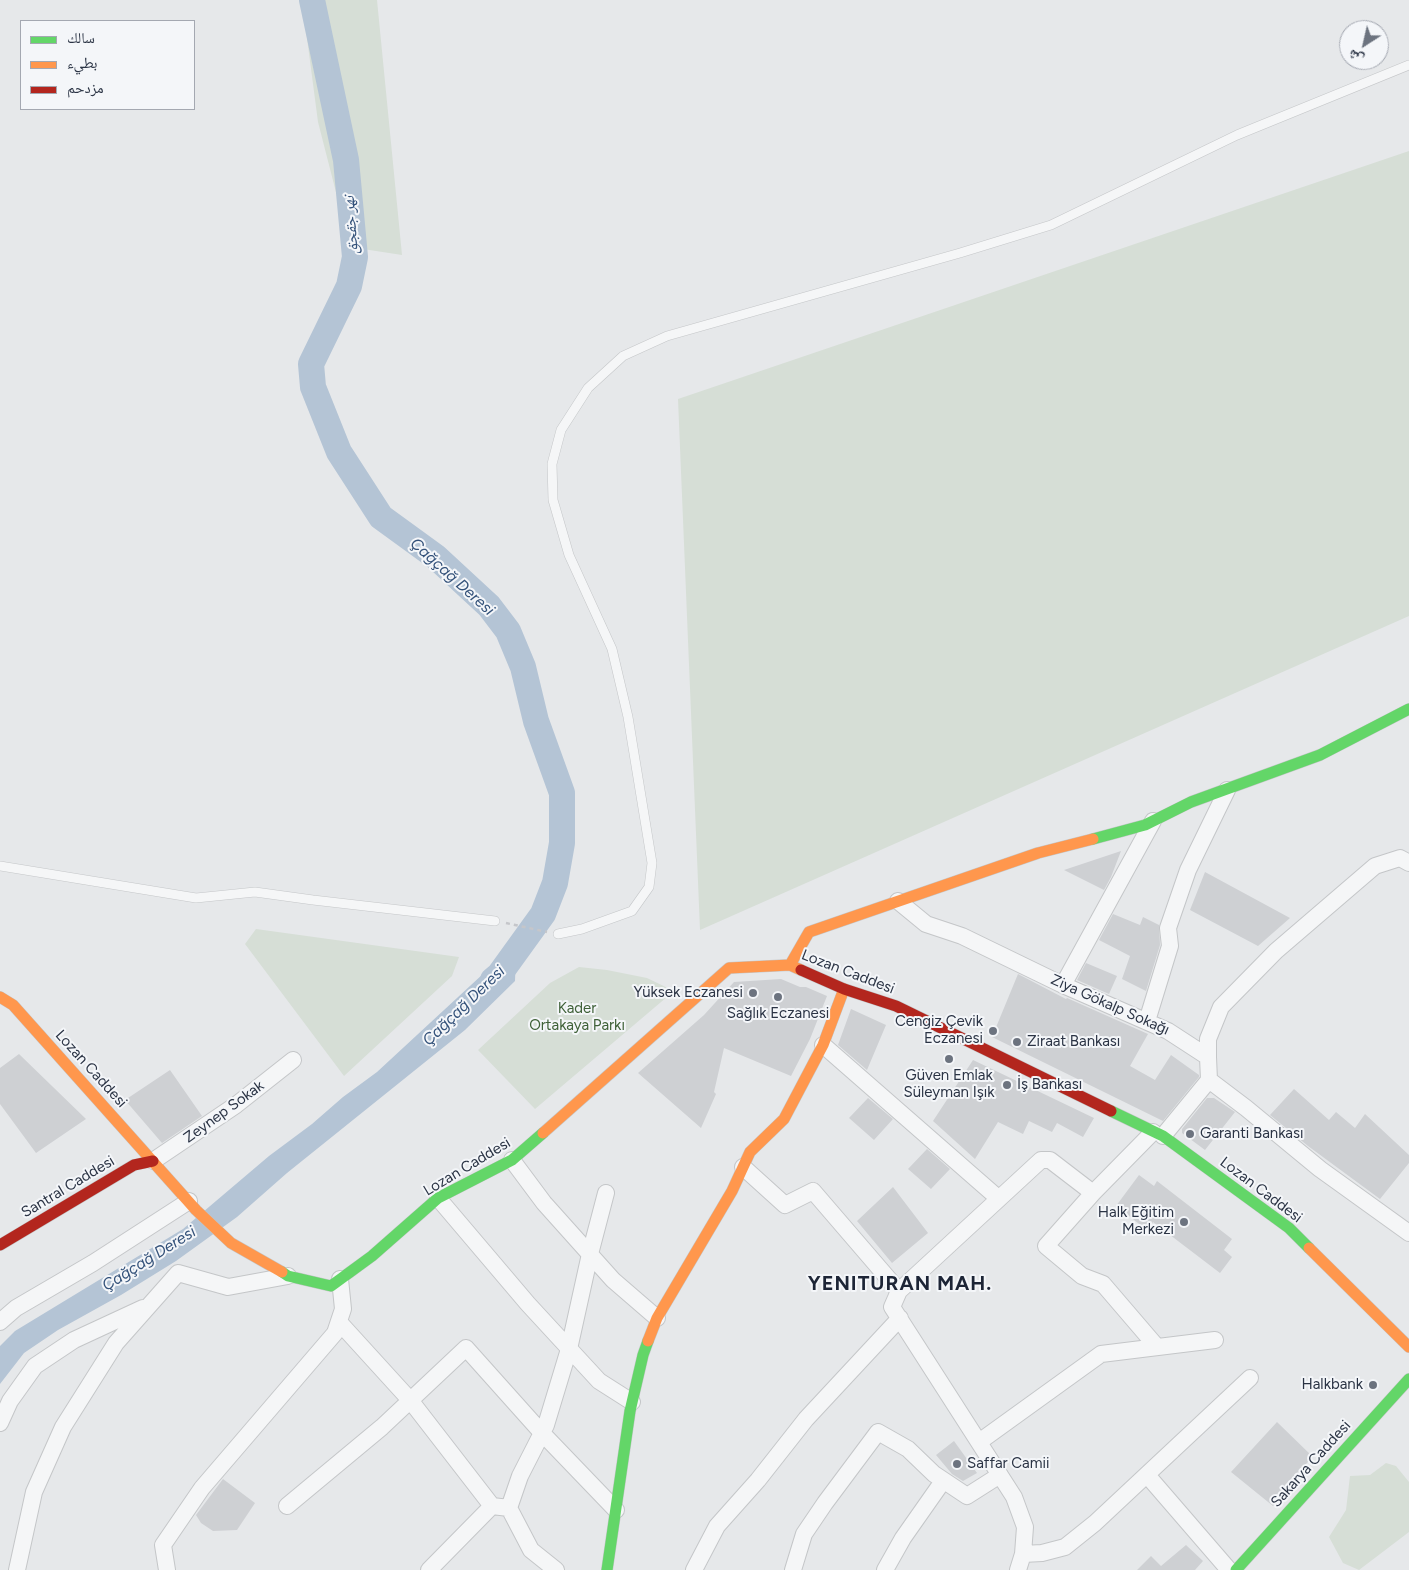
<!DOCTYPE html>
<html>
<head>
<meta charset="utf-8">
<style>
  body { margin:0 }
  #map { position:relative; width:1409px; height:1570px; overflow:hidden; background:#e6e8ea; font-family:Figtree,"Noto Naskh Arabic",sans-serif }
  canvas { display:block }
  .legend { position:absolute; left:20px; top:20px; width:175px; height:90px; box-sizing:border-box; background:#f4f6f9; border:1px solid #a4a8b1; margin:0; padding:6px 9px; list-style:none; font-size:15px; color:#2b3445 }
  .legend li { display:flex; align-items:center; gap:10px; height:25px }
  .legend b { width:25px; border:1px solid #a4a8b1 }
  .north { position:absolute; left:1339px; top:20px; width:50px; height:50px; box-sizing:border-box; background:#f4f6f9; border:1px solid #a4a8b1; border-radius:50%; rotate:215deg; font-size:14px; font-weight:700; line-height:20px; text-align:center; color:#2b3445 }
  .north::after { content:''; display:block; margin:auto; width:18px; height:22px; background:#6c737f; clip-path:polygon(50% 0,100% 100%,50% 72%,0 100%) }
</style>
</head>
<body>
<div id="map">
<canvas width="1409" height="1570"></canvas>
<ul class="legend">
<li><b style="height:6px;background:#63d668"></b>سالك</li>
<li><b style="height:6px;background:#ff974d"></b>بطيء</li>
<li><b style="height:6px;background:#b3261e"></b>مزدحم</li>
</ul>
<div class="north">ش</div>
</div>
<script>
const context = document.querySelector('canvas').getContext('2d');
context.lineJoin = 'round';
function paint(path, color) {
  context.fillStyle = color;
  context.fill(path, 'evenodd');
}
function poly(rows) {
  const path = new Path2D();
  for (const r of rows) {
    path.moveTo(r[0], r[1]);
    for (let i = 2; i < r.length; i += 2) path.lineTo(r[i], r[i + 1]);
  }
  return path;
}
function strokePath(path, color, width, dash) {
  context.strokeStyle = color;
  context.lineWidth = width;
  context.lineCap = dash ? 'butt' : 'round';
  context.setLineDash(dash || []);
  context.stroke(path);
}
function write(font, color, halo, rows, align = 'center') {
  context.font = font + ' Figtree,"Noto Naskh Arabic",sans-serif';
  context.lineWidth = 4;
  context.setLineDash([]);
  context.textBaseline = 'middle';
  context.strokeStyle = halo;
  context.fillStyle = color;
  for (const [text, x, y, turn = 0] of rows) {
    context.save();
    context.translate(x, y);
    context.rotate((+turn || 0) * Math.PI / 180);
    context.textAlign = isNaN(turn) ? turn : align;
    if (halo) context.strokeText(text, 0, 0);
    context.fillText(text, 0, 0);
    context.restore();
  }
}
paint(poly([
  [302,0,377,0,402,255,350,247,318,122],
  [1409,151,1409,616,700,930,678,399],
  [256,929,459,957,452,976,344,1076,245,944],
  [579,967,607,970,647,978,674,991,535,1109,478,1050,550,983],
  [1386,1463,1396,1466,1409,1482,1409,1532,1359,1570,1343,1563,1329,1537,1346,1510,1350,1476,1370,1475]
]), '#d6ded6');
paint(poly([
  [516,952,515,981,465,1030,287,1173,237,1217,176,1261,121,1295,58,1330,24,1353,0,1384,0,1346,15,1331,183,1229,269,1156,312,1124,343,1097,377,1072,484,973]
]), '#b4c4d5');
strokePath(poly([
  [312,0,346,160,355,257,349,286,311,364,313,387,339,452,381,517,436,557,489,606,508,631,523,667,536,721,562,793,562,843,555,883,543,914,499,975,493,980]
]), '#b4c4d5', 26);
paint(poly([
  [1121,851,1111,877,1104,890,1064,870],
  [1205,872,1290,918,1258,946,1190,910],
  [1113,914,1140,925,1143,917,1159,925,1160,945,1146,991,1122,979,1130,956,1099,940],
  [1086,963,1117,976,1109,994,1077,980],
  [1018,974,1066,999,1067,998,1148,1034,1130,1066,1155,1080,1171,1055,1199,1075,1199,1077,1163,1121,992,1037],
  [781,979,800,987,806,987,827,996,810,1039,791,1076,724,1048,714,1092,716,1094,701,1128,638,1073,704,1015,734,982],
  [851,1009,886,1025,867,1070,838,1045],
  [19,1054,86,1119,36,1153,0,1104,0,1068],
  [973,1060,1094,1118,1083,1137,1057,1123,1052,1132,1029,1121,1023,1134,998,1122,975,1159,933,1121],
  [170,1070,202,1116,162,1143,125,1100],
  [1294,1089,1329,1120,1336,1112,1355,1128,1365,1114,1409,1155,1409,1163,1380,1199,1308,1146,1270,1115],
  [868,1098,893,1119,874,1140,849,1118],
  [1207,1098,1214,1098,1235,1112,1205,1150,1182,1133,1182,1129],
  [927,1149,950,1169,931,1189,908,1169],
  [1139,1175,1154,1186,1157,1181,1232,1239,1224,1250,1232,1257,1220,1273,1153,1222,1147,1230,1116,1206],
  [893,1187,928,1233,892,1263,857,1221],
  [1277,1422,1313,1457,1286,1484,1289,1487,1273,1506,1231,1472],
  [954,1441,977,1473,963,1481,952,1474,936,1455],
  [223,1479,255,1503,237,1530,213,1531,201,1523,196,1515],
  [1186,1545,1203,1561,1195,1570,1137,1570,1151,1556,1161,1566]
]), '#ced0d3');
const lane = poly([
  [0,866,196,898,255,892,313,900,495,921],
  [558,934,582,929,632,911,649,887,652,863,628,717,612,649,569,555,553,500,552,464,561,430,588,388,623,356,667,336,960,253,1051,225,1237,135,1409,65]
]);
const street = poly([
  [898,901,926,924,962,936,1063,985,1168,1031,1208,1057,1209,1080,1246,1108,1320,1169,1409,1233],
  [1063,985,1153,821],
  [1147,1021,1170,946,1168,928,1188,870,1227,790],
  [823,1045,998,1198],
  [1208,1057,1208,1039,1221,1007,1276,951,1375,866,1400,858,1409,863],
  [1153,1132,1093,1193,1046,1246,1082,1276,1103,1284,1157,1347],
  [1163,1136,1209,1080],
  [512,1160,544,1203,613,1280,657,1318],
  [153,1161,236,1105,293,1060],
  [743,1167,785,1205,813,1191,899,1291,892,1307,1014,1497,1025,1527,1023,1554,1018,1570],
  [438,1198,528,1304,599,1381,632,1402],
  [899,1291,1041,1160,1050,1160,1093,1193],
  [0,1322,16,1308,93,1263,189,1201],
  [339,1322,410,1400,492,1506,509,1508],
  [0,1423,10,1401,35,1366,74,1340,143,1308],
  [979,1442,1101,1354,1215,1340],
  [1147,1475,1229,1570],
  [287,1506,382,1427,466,1348,542,1433,616,1510],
  [1023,1554,1042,1553,1065,1547,1095,1523,1250,1378],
  [17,1570,34,1492,63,1427,116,1343,178,1273,228,1287,288,1276],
  [167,1570,163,1545,202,1488,335,1333,343,1309,340,1279],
  [429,1570,492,1506],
  [556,1570,531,1550,509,1508,520,1476,546,1425,569,1349,590,1254,606,1193],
  [694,1570,717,1526,758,1480,806,1419,900,1318],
  [793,1570,804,1534,825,1503,878,1432,908,1449,934,1474,967,1496,1000,1475],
  [885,1570,903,1538,943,1481]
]);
const fast = poly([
  [1093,839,1145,825,1191,802,1320,755,1409,709],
  [1111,1111,1163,1136,1289,1228,1309,1248],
  [282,1272,288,1276,331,1286,372,1256,438,1198,512,1160,543,1133],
  [607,1570,630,1411,643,1355,648,1341],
  [1236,1570,1409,1379]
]);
const slow = poly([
  [790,965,809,932,1038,853,1093,839],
  [0,997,13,1005,196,1210,231,1243,282,1272],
  [543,1133,729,968,790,965,801,970],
  [1309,1248,1409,1347],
  [648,1341,657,1318,732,1191,750,1152,784,1119,823,1045,844,989]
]);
const jam = poly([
  [801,970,844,989,896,1006,1111,1111],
  [0,1245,134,1165,153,1161]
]);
strokePath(lane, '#c4c6c8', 10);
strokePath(street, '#c4c6c8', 18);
strokePath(fast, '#c4c6c8', 12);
strokePath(slow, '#c4c6c8', 12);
strokePath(jam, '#c4c6c8', 12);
strokePath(poly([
  [506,923,547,932]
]), '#c5c6ca', 2.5, [4, 4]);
strokePath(lane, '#f5f6f7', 9);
strokePath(street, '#f5f6f7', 16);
strokePath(fast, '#63d668', 11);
strokePath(slow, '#ff974d', 11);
strokePath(jam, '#b3261e', 11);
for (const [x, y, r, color] of [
  [753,993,5,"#6c737f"],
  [778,997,5,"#6c737f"],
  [993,1031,5,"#6c737f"],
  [1017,1042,5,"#6c737f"],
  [949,1059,5,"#6c737f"],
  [1007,1085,5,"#6c737f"],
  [1190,1134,5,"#6c737f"],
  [1184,1222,5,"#6c737f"],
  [1373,1385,5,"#6c737f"],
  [957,1464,5,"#6c737f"]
]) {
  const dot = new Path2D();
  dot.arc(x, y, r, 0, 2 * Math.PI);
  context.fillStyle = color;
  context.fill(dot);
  strokePath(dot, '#f4f6f9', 2);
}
write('15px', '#2b3445', '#f4f6f9', [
  ["Lozan Caddesi",848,972,21],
  ["Ziya Gökalp Sokağı",1110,1005,24],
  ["Lozan Caddesi",91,1069,48],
  ["Zeynep Sokak",224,1112,-36],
  ["Lozan Caddesi",467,1167,-31],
  ["Santral Caddesi",68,1187,-31],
  ["Lozan Caddesi",1261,1190,37],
  ["Sakarya Caddesi",1311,1464,-48]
]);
write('15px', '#2b3445', '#f4f6f9', [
  ["Yüksek Eczanesi",743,993],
  ["Sağlık Eczanesi",778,1014,"center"],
  ["Cengiz Çevik",983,1022],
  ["Eczanesi",983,1039],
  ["Ziraat Bankası",1027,1042,"left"],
  ["Güven Emlak",949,1076,"center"],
  ["Süleyman Işık",949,1093,"center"],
  ["İş Bankası",1017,1085,"left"],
  ["Garanti Bankası",1200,1134,"left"],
  ["Halk Eğitim",1174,1213],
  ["Merkezi",1174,1230],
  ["Halkbank",1363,1385],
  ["Saffar Camii",967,1464,"left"]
], 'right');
write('15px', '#3f6138', '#f4f6f9', [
  ["Kader",577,1009],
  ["Ortakaya Parkı",577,1026]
]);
write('italic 16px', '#34527a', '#f4f6f9', [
  ["نهر جقجق",351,225,-94],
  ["Çağçağ Deresi",452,577,42],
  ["Çağçağ Deresi",464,1006,-44],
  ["Çağçağ Deresi",149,1259,-32]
]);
context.letterSpacing = '1px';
write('bold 20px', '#1d2536', '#f4f6f9', [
  ["YENITURAN MAH.",900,1284]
]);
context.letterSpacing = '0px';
</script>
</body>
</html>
